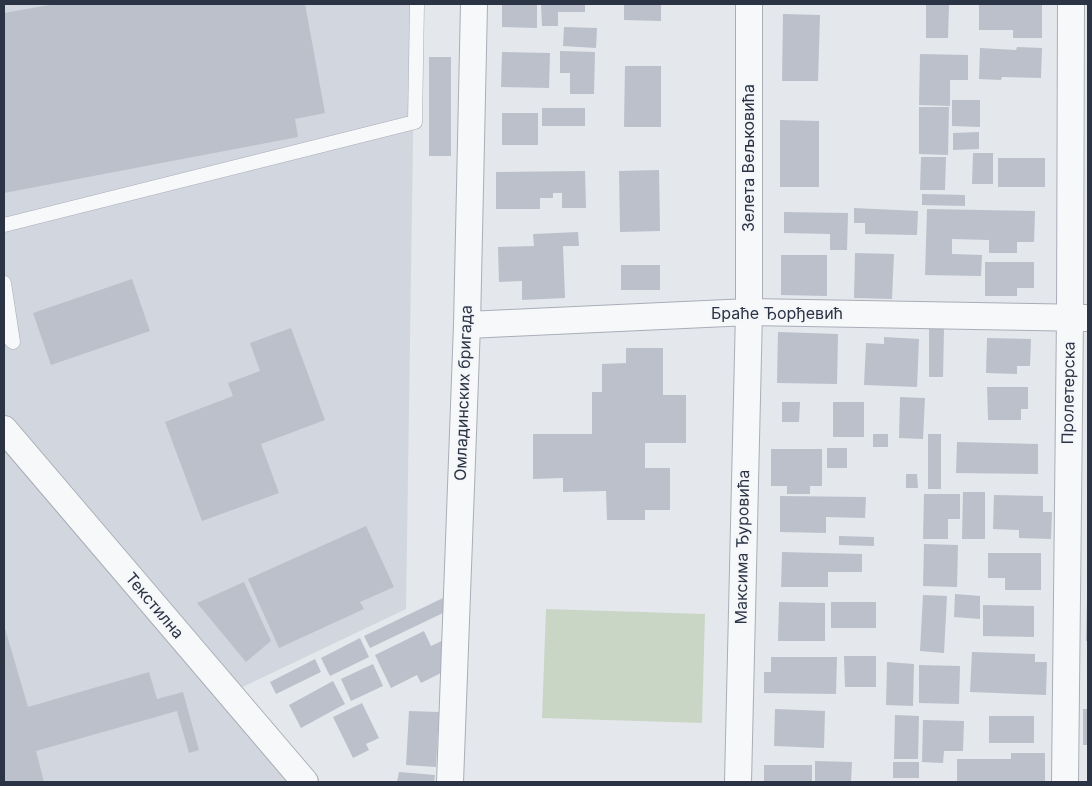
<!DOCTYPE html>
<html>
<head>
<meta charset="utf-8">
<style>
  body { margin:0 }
  #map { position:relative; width:1092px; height:786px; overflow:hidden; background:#e4e7ec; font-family:Inter,sans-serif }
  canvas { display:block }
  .frame { position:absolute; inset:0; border:5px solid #2b3445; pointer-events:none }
</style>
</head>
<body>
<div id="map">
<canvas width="1092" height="786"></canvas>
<div class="frame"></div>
</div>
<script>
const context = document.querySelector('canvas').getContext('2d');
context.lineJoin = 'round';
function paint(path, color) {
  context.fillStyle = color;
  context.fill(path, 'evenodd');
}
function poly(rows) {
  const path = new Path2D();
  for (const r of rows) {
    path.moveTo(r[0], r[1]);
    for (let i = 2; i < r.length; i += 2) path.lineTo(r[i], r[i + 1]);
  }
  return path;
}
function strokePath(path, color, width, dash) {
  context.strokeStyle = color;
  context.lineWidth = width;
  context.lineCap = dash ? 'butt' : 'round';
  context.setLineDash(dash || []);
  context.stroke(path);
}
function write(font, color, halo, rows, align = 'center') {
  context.font = font + ' Inter,sans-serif';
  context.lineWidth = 4;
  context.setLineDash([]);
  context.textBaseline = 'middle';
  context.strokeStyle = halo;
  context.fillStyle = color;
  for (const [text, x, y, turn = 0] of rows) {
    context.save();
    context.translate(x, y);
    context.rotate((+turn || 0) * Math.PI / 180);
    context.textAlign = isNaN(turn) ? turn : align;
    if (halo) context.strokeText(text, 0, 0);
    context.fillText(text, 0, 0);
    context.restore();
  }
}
paint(poly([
  [4,4,415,4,406,609,228,694,305,782,4,782]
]), '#d2d6de');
paint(poly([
  [546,609,705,614,702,723,542,718]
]), '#c9d6c5');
paint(poly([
  [55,4,305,4,325,113,295,119,298,137,4,193,4,13],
  [502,4,537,4,537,28,502,27],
  [541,4,585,4,585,12,558,12,558,26,542,26],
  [624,4,661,4,661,21,624,20],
  [926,4,949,4,948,38,926,38],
  [979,4,1042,4,1042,38,1013,38,1013,30,979,30],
  [783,14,820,15,818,81,782,81],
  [564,27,597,28,596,48,563,46],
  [1017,47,1042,48,1041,78,1002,77,1001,80,979,79,980,48,1016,50],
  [560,51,595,52,594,94,570,94,570,73,560,73],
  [502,52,550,53,549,88,501,87],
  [920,54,968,55,968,80,950,80,950,106,919,105],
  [429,57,451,57,451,156,429,156],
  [625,66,661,66,661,127,624,127],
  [952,100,980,100,980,127,952,126],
  [919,107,949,107,948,155,919,154],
  [542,108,585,108,585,126,542,126],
  [502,113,538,113,538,145,502,145],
  [780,120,819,121,819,187,780,187],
  [979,132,979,149,953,150,953,133],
  [973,153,993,153,993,184,972,184],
  [921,157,946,157,945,190,920,190],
  [998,158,1045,158,1045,187,998,187],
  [659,170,660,231,620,232,619,171],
  [585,171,586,208,562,208,562,193,553,193,553,198,540,198,540,209,496,209,496,172],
  [922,194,965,195,965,206,922,205],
  [854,208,918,211,917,235,865,234,865,223,854,223],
  [927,209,1035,211,1034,242,1017,242,1017,253,989,253,989,240,952,239,952,254,982,255,981,276,925,275],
  [784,212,848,213,847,250,830,250,830,234,784,233],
  [578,232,579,246,563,246,565,298,522,300,522,281,499,282,498,247,534,246,533,234],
  [855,253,894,254,892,299,854,298],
  [781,255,827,255,827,296,781,295],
  [985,262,1034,262,1034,288,1017,288,1017,296,985,296],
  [621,265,660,265,660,290,621,290],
  [132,279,150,331,51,365,33,313],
  [291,328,325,420,261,444,279,493,202,521,165,422,233,396,228,383,260,371,250,343],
  [929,329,944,329,943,377,929,377],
  [778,332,838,334,837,384,777,383],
  [884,337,919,339,917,387,864,385,866,343,884,344],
  [987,338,1031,339,1030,366,1017,366,1017,374,986,373],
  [626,348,663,348,663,395,686,395,686,443,645,443,645,468,670,468,670,510,645,510,645,520,607,520,606,491,563,492,563,478,533,479,533,434,592,434,592,392,602,392,602,364,626,363],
  [987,387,1028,387,1028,409,1021,409,1021,420,988,420],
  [900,397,925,398,923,439,899,438],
  [782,402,800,402,799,422,782,422],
  [833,402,864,402,864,437,833,437],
  [873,434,888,434,888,447,873,447],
  [928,434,941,434,941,489,928,489],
  [957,442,1038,444,1038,474,956,473],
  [827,448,847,448,847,468,827,468],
  [771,449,822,449,822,486,810,486,810,494,787,494,787,486,771,486],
  [906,474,917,474,918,488,906,488],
  [963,492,985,492,985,539,962,539],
  [924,494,960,494,960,519,948,519,948,539,923,539],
  [994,495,1043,496,1043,512,1052,512,1051,539,1019,538,1019,530,993,529],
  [780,496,866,497,865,518,826,517,826,533,780,532],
  [366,526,394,587,360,602,364,609,279,648,248,579],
  [839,536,874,537,874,546,839,545],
  [924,544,958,545,957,587,923,586],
  [782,552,862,554,862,572,828,572,828,587,781,587],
  [988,553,1041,553,1041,590,1005,590,1005,578,988,578],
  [244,582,271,641,246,662,197,603],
  [955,594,980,596,980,619,954,617],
  [923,595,947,596,944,653,920,651],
  [443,598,443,613,370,648,364,636],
  [1087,599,1088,599,1088,641,1086,641],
  [779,602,825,603,825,641,778,641],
  [831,602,876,602,876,628,831,628],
  [983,605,1034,606,1034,637,983,636],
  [4,625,28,707,149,672,157,699,183,692,199,750,189,753,177,711,36,751,44,782,4,782],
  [424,631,431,646,448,638,445,671,421,683,417,675,391,688,375,655],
  [360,638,369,657,330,676,321,658],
  [972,652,1035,654,1035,662,1047,662,1046,695,970,692],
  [844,656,876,656,876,687,845,687],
  [771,657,837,657,836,694,764,693,764,672,771,672],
  [315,659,321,672,276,694,270,682],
  [887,662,914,664,913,706,886,705],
  [373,664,383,686,351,701,341,679],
  [919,665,960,666,959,704,919,703],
  [333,681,345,704,301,728,289,705],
  [362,703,379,738,366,744,369,750,353,758,333,717],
  [775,709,825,711,824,748,774,746],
  [1083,709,1088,709,1088,745,1083,745],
  [409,711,439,712,436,767,406,765],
  [895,715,919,716,918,759,894,759],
  [989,716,1034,716,1034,743,989,743],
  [923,720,964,721,963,751,944,751,943,763,922,762],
  [1011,753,1045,753,1045,782,957,782,957,759,1011,759],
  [815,761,852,762,851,782,815,782],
  [893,762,919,762,919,778,893,778],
  [764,765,812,765,812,782,764,782],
  [399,772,435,775,434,782,397,782]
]), '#bbc0ca');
const service = poly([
  [4,225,415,122,417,4],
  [4,283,13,342,4,332]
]);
const minor = poly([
  [467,325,749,312,1088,318],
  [4,429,305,782],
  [450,782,467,325,474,4],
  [738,782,749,312,749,4],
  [1065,782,1070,317,1071,4]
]);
strokePath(service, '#a9aeb7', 15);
strokePath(minor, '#a9aeb7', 28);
strokePath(service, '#f7f8fa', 14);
strokePath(minor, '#f7f8fa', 26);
write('16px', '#2b3445', '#f4f6f9', [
  ["Зелета Вељковића",749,158,-90],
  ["Браће Ђорђевић",777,314],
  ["Омладинских бригада",464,393,-88],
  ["Пролетерска",1069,393,-89],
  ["Максима Ђуровића",743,547,-89],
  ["Текстилна",154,606,50]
]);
</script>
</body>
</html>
